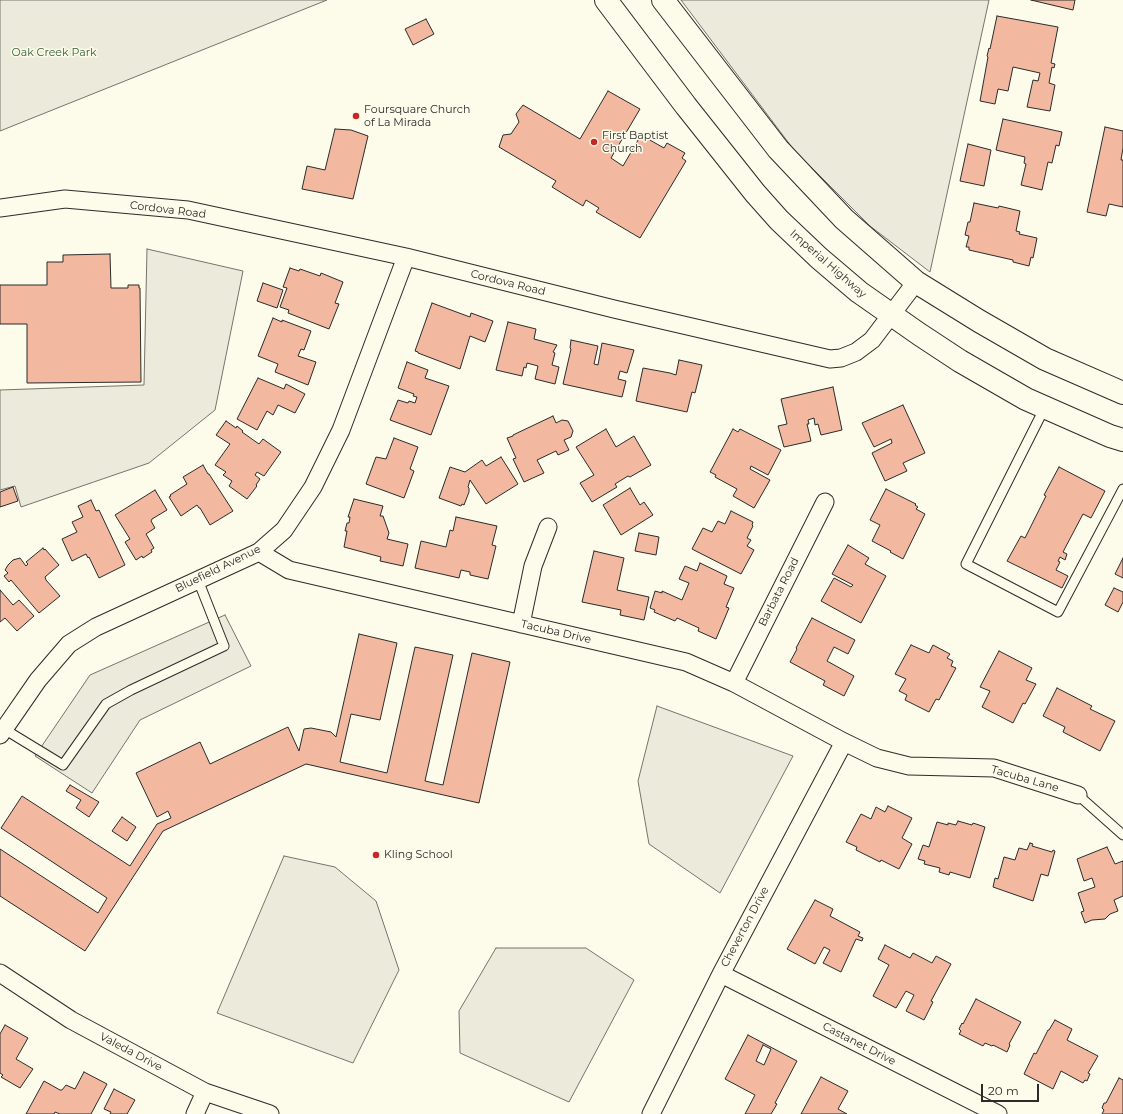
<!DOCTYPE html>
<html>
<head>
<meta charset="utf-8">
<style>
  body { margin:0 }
  #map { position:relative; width:1123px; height:1114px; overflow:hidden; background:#fdfbea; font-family:Montserrat,sans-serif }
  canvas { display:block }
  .scale { position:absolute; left:981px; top:1084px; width:58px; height:18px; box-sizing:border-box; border:2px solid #2b2b2b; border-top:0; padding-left:5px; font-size:12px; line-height:14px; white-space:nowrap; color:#2b2b2b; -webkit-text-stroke:3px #fdfbea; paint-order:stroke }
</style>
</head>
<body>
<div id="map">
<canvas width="1123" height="1114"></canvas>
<div class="scale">20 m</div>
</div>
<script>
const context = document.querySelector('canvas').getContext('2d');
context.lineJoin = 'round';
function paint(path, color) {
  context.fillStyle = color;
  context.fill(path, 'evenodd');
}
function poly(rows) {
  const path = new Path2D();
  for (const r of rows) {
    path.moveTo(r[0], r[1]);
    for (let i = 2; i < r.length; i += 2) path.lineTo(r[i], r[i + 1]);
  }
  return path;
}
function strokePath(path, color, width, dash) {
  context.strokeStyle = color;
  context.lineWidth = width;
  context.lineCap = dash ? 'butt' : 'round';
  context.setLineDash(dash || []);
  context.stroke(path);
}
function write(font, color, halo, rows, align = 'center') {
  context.font = font + ' Montserrat,sans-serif';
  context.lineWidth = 3;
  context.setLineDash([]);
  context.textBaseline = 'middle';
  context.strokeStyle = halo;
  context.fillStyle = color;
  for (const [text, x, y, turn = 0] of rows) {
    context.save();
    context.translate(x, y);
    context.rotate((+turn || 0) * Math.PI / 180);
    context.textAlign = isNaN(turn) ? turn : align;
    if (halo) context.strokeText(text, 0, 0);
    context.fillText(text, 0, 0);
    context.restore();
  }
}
const green = poly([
  [0,0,327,0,0,131,0,0],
  [681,0,989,0,930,272,870,226,794,150,681,0],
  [657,706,793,756,720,893,649,844,638,781,657,706],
  [284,856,335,867,376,901,399,970,353,1063,217,1013,284,856],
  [496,948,586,948,634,980,569,1102,460,1053,459,1011,496,948]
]);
paint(green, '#ecebdb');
strokePath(green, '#74746e', 1);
const parking = poly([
  [147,249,243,271,215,410,149,463,21,507,15,486,0,490,0,390,144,385,147,249],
  [225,615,251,666,140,720,92,793,35,756,90,675,225,615]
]);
paint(parking, '#eceadb');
strokePath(parking, '#74746e', 1);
const building = poly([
  [1031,0,1075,0,1073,10,1031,0],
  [997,16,1058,27,1051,63,1055,64,1054,68,1052,67,1049,83,1055,85,1050,111,1027,107,1033,80,1038,81,1040,73,1013,67,1008,91,998,89,995,104,980,101,988,57,987,56,989,48,990,49,997,16],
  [426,19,434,34,413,45,405,29,426,19],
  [608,91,640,109,611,158,623,166,641,135,664,148,667,143,685,153,682,158,686,161,640,238,596,212,599,208,586,200,583,206,552,187,556,181,499,147,503,135,511,134,519,122,516,114,523,105,580,139,608,91],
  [1003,119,1062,132,1059,146,1056,145,1052,163,1048,162,1042,190,1021,185,1026,164,1024,163,1025,157,996,150,1003,119],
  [1105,127,1123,131,1123,148,1121,160,1123,160,1123,207,1109,204,1106,216,1087,212,1105,127],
  [335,129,351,130,368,136,353,199,302,189,307,166,325,170,335,129],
  [968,144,991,150,984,186,960,181,968,144],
  [974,203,998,208,999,206,1020,211,1016,231,1020,232,1019,234,1037,238,1033,258,1031,257,1029,266,1013,262,1013,260,969,250,969,247,966,247,969,236,965,235,968,222,970,222,974,203],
  [110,254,111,288,128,288,128,285,139,285,139,288,140,288,141,382,27,383,27,324,0,324,0,285,47,285,47,262,63,262,63,255,110,254],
  [290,268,299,271,300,269,320,276,321,273,343,282,335,303,339,304,329,329,288,313,289,310,280,307,287,288,283,287,290,268],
  [263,283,283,290,277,308,257,301,263,283],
  [432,303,470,317,471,313,493,321,485,342,470,336,460,369,418,353,418,352,415,351,432,303],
  [273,318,282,322,282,320,311,331,304,350,301,349,298,356,316,362,308,385,275,372,278,364,258,356,273,318],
  [508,322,536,329,534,339,557,345,553,352,555,353,552,365,559,367,555,384,535,379,538,366,527,363,526,368,524,367,522,376,496,370,508,322],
  [571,340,598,346,594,364,598,365,602,343,634,350,627,373,620,371,618,379,626,381,622,397,563,384,571,349,570,348,571,340],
  [679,360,702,365,695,393,692,392,687,412,636,401,643,368,670,373,676,375,679,360],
  [407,362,428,370,425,378,449,386,431,435,390,420,398,400,408,403,409,401,415,403,417,397,413,396,414,394,398,388,407,362],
  [258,378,284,389,286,384,305,394,295,413,278,405,273,415,267,411,257,430,237,419,258,378],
  [833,387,842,430,821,435,818,424,815,425,814,418,808,420,809,424,807,424,811,441,784,447,778,426,787,424,781,399,833,387],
  [903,405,925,453,903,463,907,471,885,481,872,453,892,443,891,439,874,447,862,423,903,405],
  [553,416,556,423,562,420,568,421,573,431,571,437,564,440,569,450,558,455,556,451,537,460,544,473,524,482,513,459,516,458,507,438,513,436,513,435,553,416],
  [226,421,236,428,237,426,243,431,242,432,259,444,263,439,281,452,264,476,257,472,255,475,260,479,256,485,257,486,247,499,229,486,232,481,223,475,226,472,215,465,230,444,216,435,226,421],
  [606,429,616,447,634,436,651,465,630,477,628,476,615,484,617,487,592,502,580,483,594,475,576,447,606,429],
  [733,429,738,432,740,429,781,450,768,475,751,466,750,469,770,480,754,508,733,496,737,489,715,477,716,475,710,472,733,429],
  [394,438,418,447,410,469,414,471,404,498,366,484,376,457,386,459,394,438],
  [501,457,518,484,486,504,470,480,468,487,469,488,469,492,464,505,462,504,461,506,439,498,450,467,465,472,482,460,486,466,501,457],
  [203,465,208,474,209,474,233,511,210,525,200,508,199,508,197,505,181,516,169,497,171,496,170,495,187,484,183,477,203,465],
  [1059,467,1105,491,1091,518,1083,514,1063,552,1067,554,1065,560,1060,557,1058,561,1060,562,1056,570,1068,576,1062,588,1007,561,1021,536,1025,538,1046,496,1044,495,1059,467],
  [13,487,18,501,0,507,0,492,13,487],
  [630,488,640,505,644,502,653,515,621,535,603,505,630,488],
  [886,489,916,504,915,505,918,507,916,509,925,514,903,559,890,552,891,551,872,541,880,525,870,520,886,489],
  [155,490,167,510,152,519,151,521,155,528,146,534,154,548,151,550,152,552,143,558,142,556,136,560,125,542,130,539,115,515,155,490],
  [354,499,383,506,380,516,383,516,389,533,387,539,408,544,403,566,380,561,381,557,344,547,347,531,345,531,347,523,349,523,350,517,348,517,354,499],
  [91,500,96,511,99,510,125,565,99,578,89,557,88,558,86,554,72,561,62,539,77,532,72,522,83,517,78,506,91,500],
  [731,511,753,522,752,525,753,526,747,538,751,540,747,546,754,550,741,574,692,549,703,528,712,532,718,521,725,524,731,511],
  [456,517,497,526,492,545,496,546,488,579,470,575,470,572,461,570,459,578,415,568,421,541,446,547,450,530,453,531,456,517],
  [639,533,659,537,656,555,635,551,639,533],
  [848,545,869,558,865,564,886,576,861,623,821,601,834,578,851,587,853,585,832,574,848,545],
  [43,548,44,550,45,549,59,565,45,577,46,580,60,596,39,613,11,580,9,582,4,576,8,573,5,570,8,565,13,560,20,558,26,566,28,564,26,562,43,548],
  [594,551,624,558,617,590,649,597,644,620,620,615,621,610,582,602,594,551],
  [1123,558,1123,578,1115,574,1123,558],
  [700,563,727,576,724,584,734,588,726,607,729,608,716,639,698,631,699,628,677,618,675,621,654,612,655,610,650,608,655,591,662,593,662,591,682,600,689,583,679,579,685,566,697,571,700,563],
  [1114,588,1123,592,1123,602,1118,612,1105,605,1114,588],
  [0,590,13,605,19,600,34,616,17,631,5,618,0,622,0,590],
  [812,618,855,640,848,654,834,647,827,661,854,676,844,696,823,685,825,681,790,662,797,649,796,648,812,618],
  [359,634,397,643,380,720,351,714,340,762,387,773,415,647,453,655,425,781,443,785,472,653,510,662,479,803,306,764,163,831,85,951,0,896,0,849,98,913,107,898,1,828,22,796,130,866,157,824,171,818,168,811,157,817,136,773,200,742,210,764,288,727,299,751,304,729,311,728,331,732,336,737,359,634],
  [911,645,929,653,933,645,950,654,947,658,953,661,951,666,956,668,939,700,936,699,929,712,905,700,907,695,899,691,906,679,895,674,911,645],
  [999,651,1032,668,1026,680,1036,684,1025,704,1023,703,1013,723,982,707,990,691,980,687,999,651],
  [1057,688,1092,706,1090,709,1115,721,1100,751,1063,732,1065,727,1043,716,1057,688],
  [70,785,99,802,89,817,76,808,81,800,66,791,70,785],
  [888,806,912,818,902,838,912,844,899,869,881,860,880,862,856,850,857,847,846,842,861,814,871,819,876,807,885,812,888,806],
  [122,817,136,827,127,841,112,831,122,817],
  [958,821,972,825,973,823,985,827,970,878,950,872,949,875,939,872,940,868,924,864,925,861,918,859,923,845,929,847,937,822,948,825,948,823,956,825,958,821],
  [1030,843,1033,844,1032,846,1052,852,1053,850,1055,851,1048,876,1041,874,1033,901,993,887,995,878,998,879,1004,857,1015,860,1019,848,1027,850,1030,843],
  [1107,847,1115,864,1123,861,1123,896,1114,900,1118,911,1110,914,1105,919,1092,920,1085,923,1081,912,1084,911,1078,893,1095,887,1092,878,1084,881,1077,859,1107,847],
  [815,900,833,909,830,916,860,932,858,936,863,938,862,941,856,939,841,972,823,963,830,950,824,947,815,964,787,949,815,900],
  [885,945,910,958,913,953,932,963,936,956,951,964,931,1001,933,1002,924,1020,906,1011,914,995,906,991,896,1008,873,996,889,965,878,959,885,945],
  [976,999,1021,1022,1009,1044,1010,1045,1007,1052,993,1045,992,1046,985,1043,983,1046,959,1034,961,1031,959,1029,962,1023,963,1024,976,999],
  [1055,1020,1072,1029,1067,1040,1098,1056,1088,1073,1090,1074,1087,1081,1085,1080,1083,1083,1061,1071,1053,1089,1024,1074,1034,1053,1036,1054,1048,1030,1049,1030,1055,1020],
  [5,1025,28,1038,16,1059,33,1069,20,1088,1,1077,3,1075,0,1073,0,1034,5,1025],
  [748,1035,797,1061,775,1103,777,1104,771,1114,745,1114,755,1095,725,1079,748,1035],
  [763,1045,771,1049,764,1065,756,1061,763,1045],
  [84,1072,107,1084,91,1114,60,1114,55,1112,54,1114,26,1114,44,1081,60,1090,62,1090,66,1085,75,1089,84,1072],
  [821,1077,848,1091,838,1109,847,1114,801,1114,821,1077],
  [1119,1078,1123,1080,1123,1114,1102,1114,1104,1110,1102,1108,1104,1103,1106,1103,1119,1078],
  [114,1089,135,1100,127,1114,110,1114,111,1112,104,1109,114,1089]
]);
paint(building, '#f2b8a0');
strokePath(building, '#2b2b2b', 1);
const service = poly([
  [1045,407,966,564,1058,612,1123,489],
  [4,729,63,765,106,704,131,690,224,646,198,580],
  [1078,795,1123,835]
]);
const minor = poly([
  [0,208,65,199,188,210,406,257,614,309,830,359,841,358,856,352,872,340,916,282],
  [259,552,289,570,686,662,734,683,844,742,877,758,909,766,994,768,1078,795],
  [521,624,533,566,548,527],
  [734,683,825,502],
  [0,735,38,680,69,644,96,627,259,552,284,530,313,487,341,430,406,257],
  [0,973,71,1020,205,1092,270,1114],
  [721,974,998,1114],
  [195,1114,205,1092],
  [651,1114,721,974,844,742]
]);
const primary = poly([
  [606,0,686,106,755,193,779,220,819,258,859,292,919,334,960,361,1026,399,1110,436,1123,440],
  [663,0,778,149,844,219,916,282,979,321,1045,359,1123,393]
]);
strokePath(service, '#2b2b2b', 11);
strokePath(minor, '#2b2b2b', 19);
strokePath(primary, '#2b2b2b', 24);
strokePath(service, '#fdfbea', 9);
strokePath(minor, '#fdfbea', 17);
strokePath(primary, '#fdfbea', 22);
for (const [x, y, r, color] of [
  [356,116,4,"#c62828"],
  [594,142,4,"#c62828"],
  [376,855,4,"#c62828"]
]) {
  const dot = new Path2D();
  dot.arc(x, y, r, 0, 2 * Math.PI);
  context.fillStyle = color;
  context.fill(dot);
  strokePath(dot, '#fdfbea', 1.5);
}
write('11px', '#34623c', '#fdfbea', [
  ["Oak Creek Park",54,53]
]);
write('11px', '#2b2b2b', '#fdfbea', [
  ["Foursquare Church",364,110],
  ["of La Mirada",364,123],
  ["First Baptist",602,136],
  ["Church",602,149],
  ["Kling School",384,855]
], 'left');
write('11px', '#2b2b2b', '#fdfbea', [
  ["Cordova Road",168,210,7],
  ["Imperial Highway",828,264,41],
  ["Cordova Road",508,283,14],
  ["Bluefield Avenue",218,569,-26],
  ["Barbata Road",779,592,-63],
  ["Tacuba Drive",556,632,13],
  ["Tacuba Lane",1025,779,16],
  ["Cheverton Drive",745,927,-62],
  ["Castanet Drive",859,1044,27],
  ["Valeda Drive",131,1052,28]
]);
</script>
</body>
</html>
